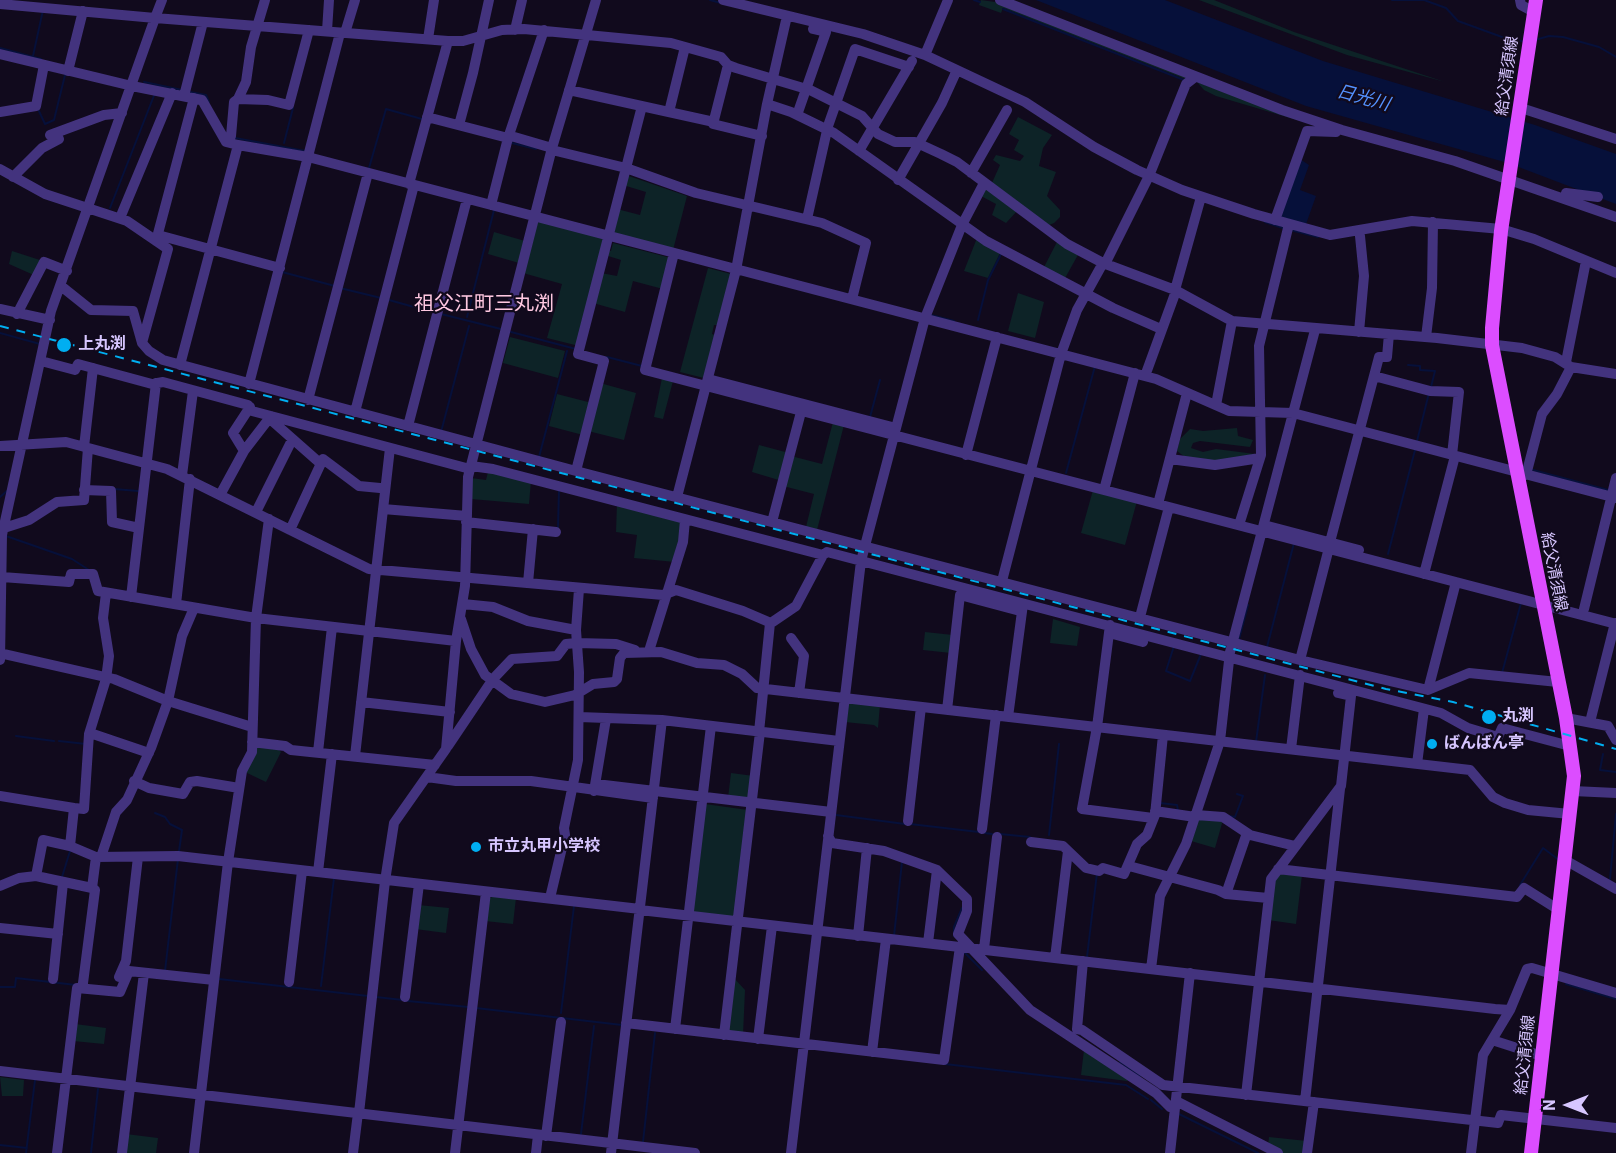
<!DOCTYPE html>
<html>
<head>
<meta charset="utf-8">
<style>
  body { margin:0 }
  #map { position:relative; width:1616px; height:1153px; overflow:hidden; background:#110a1d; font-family:Roboto,sans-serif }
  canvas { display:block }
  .north { position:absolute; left:1538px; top:1075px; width:60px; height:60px; -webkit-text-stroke:4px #110a1d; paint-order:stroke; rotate:270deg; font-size:16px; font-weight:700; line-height:24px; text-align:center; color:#d7c6ff }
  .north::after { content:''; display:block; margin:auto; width:21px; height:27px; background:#d7c6ff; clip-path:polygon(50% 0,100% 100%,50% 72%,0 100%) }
</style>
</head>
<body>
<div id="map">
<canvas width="1616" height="1153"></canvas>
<div class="north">N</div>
</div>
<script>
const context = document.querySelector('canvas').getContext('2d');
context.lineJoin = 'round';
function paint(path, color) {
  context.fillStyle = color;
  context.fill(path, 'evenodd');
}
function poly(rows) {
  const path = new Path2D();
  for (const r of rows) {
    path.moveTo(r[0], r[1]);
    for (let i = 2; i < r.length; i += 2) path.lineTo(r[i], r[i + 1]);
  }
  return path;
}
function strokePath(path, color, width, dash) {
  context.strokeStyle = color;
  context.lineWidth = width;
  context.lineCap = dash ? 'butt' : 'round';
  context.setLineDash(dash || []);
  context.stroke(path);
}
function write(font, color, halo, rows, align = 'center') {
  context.font = font + ' Roboto,"Noto Sans JP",sans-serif';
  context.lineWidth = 4.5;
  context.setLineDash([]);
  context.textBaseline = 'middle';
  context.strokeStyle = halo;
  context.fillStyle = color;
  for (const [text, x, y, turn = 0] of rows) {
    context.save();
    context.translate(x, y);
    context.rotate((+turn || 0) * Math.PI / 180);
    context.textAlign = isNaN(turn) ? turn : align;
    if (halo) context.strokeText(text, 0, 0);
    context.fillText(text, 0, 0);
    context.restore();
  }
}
paint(poly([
  [981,0,1002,3,1189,77,1188,80,1003,8,1001,13,979,5],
  [1199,0,1214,0,1294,32,1445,82,1347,55],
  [1197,82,1307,123,1216,96,1204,90],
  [1018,117,1052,135,1043,148,1039,166,1056,172,1047,196,1060,210,1060,217,1054,223,1049,225,991,185,1000,165,993,160,996,155,1020,161,1024,156,1014,150,1019,140,1009,134],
  [626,175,687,196,673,250,614,233,617,209,640,215,646,192,623,185],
  [985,188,1018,210,1006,223,992,215,996,204,981,196],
  [541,221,605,239,579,346,547,338,562,284,523,273,536,224],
  [494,232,525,241,519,263,488,254],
  [977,238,1001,251,988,278,964,271],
  [1058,240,1079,253,1064,280,1043,269],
  [613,243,671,258,663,289,633,281,625,312,593,303,601,273,617,276,621,260,605,255,607,250,611,251],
  [12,251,43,261,36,276,9,264],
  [708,268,731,274,718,325,714,325,712,334,715,335,704,378,680,372],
  [1018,293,1044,302,1035,338,1008,331],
  [510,337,565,351,558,378,503,363],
  [662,378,673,381,663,419,654,417],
  [600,383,636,393,624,440,588,431],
  [557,394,592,403,583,435,549,426],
  [833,422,844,425,817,530,806,527,814,494,783,486,791,456,822,464],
  [1237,428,1238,436,1253,440,1250,447,1200,441,1193,443,1191,448,1203,452,1216,449,1255,454,1217,462,1185,457,1177,451,1180,439,1190,429,1203,431],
  [759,445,789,453,782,481,752,472],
  [488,472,531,481,529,504,471,499,471,478,486,480],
  [1093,490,1137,501,1125,545,1081,533],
  [617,503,683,520,675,562,634,558,637,535,616,532],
  [1053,619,1080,627,1077,646,1050,643],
  [925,632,953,635,951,653,923,650],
  [847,703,880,704,878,728,874,725,845,722],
  [255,746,277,748,281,752,266,782,245,772],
  [731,773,754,776,751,800,728,798],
  [705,804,748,810,736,918,692,913],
  [1198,819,1223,820,1215,848,1191,841],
  [1278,872,1302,875,1296,924,1268,920,1273,879],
  [494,896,516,898,513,924,485,921,488,899],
  [418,905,449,908,446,933,415,929],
  [734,978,745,990,743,1035,728,1034],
  [75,1024,106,1028,104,1044,73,1041],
  [1084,1050,1129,1079,1127,1081,1081,1075],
  [0,1077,24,1080,23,1096,2,1096],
  [126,1134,158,1138,156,1153,124,1153],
  [1269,1137,1307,1141,1306,1153,1282,1153,1268,1146]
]), '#0d2327');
paint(poly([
  [1036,0,1165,0,1323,61,1535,125,1616,154,1616,204,1508,163,1306,106],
  [1300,159,1309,165,1300,190,1316,196,1305,227,1279,218]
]), '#06103a');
strokePath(poly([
  [710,0,721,3],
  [974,0,980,2],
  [1392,0,1424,0,1446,8,1458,21,1502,37,1526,42],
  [1003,9,1184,80],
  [1535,40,1549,36,1563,37,1599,47,1616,57],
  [0,48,41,59],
  [33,56,43,10],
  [144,82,182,90],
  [190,92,206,95,209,102],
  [38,109,45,124,54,120,65,75],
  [235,138,305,151],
  [284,143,293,108],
  [512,143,536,149],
  [369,168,386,109,422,119],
  [110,208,155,93],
  [1265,222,1283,228],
  [1291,230,1318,237],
  [282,272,335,286],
  [340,288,381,298],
  [389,300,432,312],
  [441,314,501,329],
  [931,315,954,321],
  [467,317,494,210],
  [978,320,988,280,1002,252],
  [511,332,576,349],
  [0,333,40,344],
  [607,357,642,366],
  [1408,365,1420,366,1420,370,1435,371,1431,387],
  [870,417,880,380],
  [441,432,469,326],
  [1417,441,1429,393],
  [539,457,567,351],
  [1533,470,1608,490],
  [1066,473,1095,366],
  [114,489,138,491],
  [0,497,8,490],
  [558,527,559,490],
  [6,536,72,559,89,570],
  [1388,554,1415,450],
  [1239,639,1248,605],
  [1174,646,1166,671,1190,681,1201,654],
  [1267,647,1294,543],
  [1502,673,1521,603],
  [16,736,54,741],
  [59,741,86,744],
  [1256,742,1265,675],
  [1603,754,1600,770,1616,772],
  [1160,803,1177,805,1178,811],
  [155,813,165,817,170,824,182,830,179,851],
  [836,815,905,824],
  [1229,816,1235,817,1243,796,1237,794],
  [910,824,979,832],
  [985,833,992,834],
  [1000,834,1030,837],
  [1049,835,1059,744],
  [62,877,70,851],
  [1610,879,1616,814],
  [1520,885,1543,848,1559,860],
  [894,936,902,862],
  [954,936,954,927,962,908],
  [964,952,982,970],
  [1087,957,1097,873],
  [165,971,178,859],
  [219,979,368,996],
  [1566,984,1616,999],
  [321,986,334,878],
  [0,987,15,987,16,978,76,985],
  [376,997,403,1000],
  [408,1001,468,1007],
  [476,1008,622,1025],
  [561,1013,574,906],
  [1120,1062,1140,1076],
  [945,1064,1126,1085,1148,1099],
  [1151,1100,1162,1109],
  [1179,1114,1258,1153],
  [581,1134,594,1026],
  [643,1142,655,1033],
  [0,1145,27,1148],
  [26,1153,35,1080],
  [91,1153,98,1089]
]), '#06103a', 2);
strokePath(poly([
  [723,0,863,34,925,55,1025,102,1094,147,1137,170,1182,190,1254,214,1330,235,1412,221,1501,229,1534,239,1616,273],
  [1000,0,1282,110,1342,130,1455,161,1616,217],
  [1520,0,1521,5,1534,12],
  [0,4,155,18,162,0],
  [515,30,522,0],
  [327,31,329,0],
  [345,33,355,0],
  [428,39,434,0],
  [0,54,132,86,202,100,226,142,238,145,308,157,1156,379,1229,411,1293,413,1616,498],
  [925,55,948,0],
  [728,65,713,124,762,136],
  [68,71,83,11],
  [569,90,714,122],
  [184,96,203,22],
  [238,99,268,100,289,105,309,30],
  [767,104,791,112,834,133,986,241,1113,308,1161,329],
  [1521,108,1616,139],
  [0,112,36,106,44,65],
  [669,112,685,47],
  [797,115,826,32,813,29],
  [427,117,508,138],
  [459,125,473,73,489,0],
  [50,135,104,115,122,113],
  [511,136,552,148],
  [226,142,231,136,234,102,238,99,246,82,251,47,265,0],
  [552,150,626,168,696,193,822,223,866,243,852,299],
  [859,151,912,61],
  [0,169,45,194,127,221,168,249,142,343],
  [971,173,1007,110],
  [13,177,42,148,59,139,55,133],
  [898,180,942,103,957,70],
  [409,184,448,41],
  [1566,193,1598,197],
  [491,205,508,138,544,30],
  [120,218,172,93],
  [807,219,828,126,855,49,909,67],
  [1275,220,1307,131,1336,132],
  [158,235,280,268],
  [156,241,194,98],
  [674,253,645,370,1616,624],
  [1105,264,1149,176,1186,84,1195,77],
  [61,286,91,310,133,311,142,343,149,351,163,360,576,471,1300,660,1428,690,1469,673,1558,682],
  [1175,290,1201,197],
  [0,309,50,320],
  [17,314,44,262,67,271],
  [1359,332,1364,276,1360,236],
  [1426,337,1432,288,1433,222],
  [41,361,75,370,78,364,152,384,163,382,248,405,252,411,470,469],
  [1566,362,1586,261],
  [180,365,238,145],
  [1145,376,1176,291],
  [1374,376,1430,391,1459,392,1452,455],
  [708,379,896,428],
  [249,384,340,33],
  [308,400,368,173],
  [1216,405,1232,321],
  [355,412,414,185],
  [270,419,321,464],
  [408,426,467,199],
  [0,446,66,442,167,469,369,569,663,595,676,590,743,611,771,623,796,606,823,555,827,552,1441,713,1468,728,1498,737,1502,728,1570,746],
  [84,447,93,368],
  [244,451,233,433,250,407],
  [966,455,997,337],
  [1170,459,1215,465,1260,458],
  [471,466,493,469,823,555],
  [576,471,604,361,578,354,642,106],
  [182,475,193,391],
  [1526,475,1542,414,1557,394,1571,367],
  [84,490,111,491,112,522,139,528],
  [1104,490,1135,373],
  [220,495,244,451,271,416],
  [677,497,736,270,767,104,787,16],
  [1158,504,1187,393],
  [383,509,467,516],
  [256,512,292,440],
  [466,522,556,532],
  [772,522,801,412],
  [1239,525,1261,455,1259,346,1289,224],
  [1264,525,1359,550],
  [4,528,29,520,57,502,84,500,88,448],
  [290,530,323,459,359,486,380,488],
  [1330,542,1379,357,1387,357,1389,334],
  [1424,574,1455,456],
  [2,577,69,582,71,574,93,574,98,591,256,618,456,641],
  [1002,581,1061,354,1077,310,1103,263],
  [528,583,533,529],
  [131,597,156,383],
  [176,604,190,479],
  [463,604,493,607,528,621,576,630],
  [1584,609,1616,478],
  [1140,617,1169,507],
  [461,619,471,649,485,675,511,694,545,702,575,695,593,684,614,682,617,679,620,658,624,653,661,652,697,663,724,665,742,674,757,688,1470,770,1493,797,1505,803,1528,810,1570,814],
  [1110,625,1097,727,1082,809,1153,818],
  [1109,633,1143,642],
  [791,638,804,656,799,693],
  [649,651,683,542,685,520],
  [0,653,114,679,168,701,252,727],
  [0,660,2,535,51,311,155,18,448,41,463,41,502,30,524,29,671,43,721,57,728,65,736,68,810,90,862,116,878,134,895,142,915,142,941,154,957,162,1067,244,1103,263,1175,290,1232,321,1437,338,1522,348,1555,357,1571,367,1616,374],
  [1300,660,1330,544],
  [1428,690,1456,582],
  [361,702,450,712],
  [947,710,960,595,1020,611],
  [579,717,662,720,839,741],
  [1008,717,1023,604],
  [1566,718,1608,726,1616,740],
  [1590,722,1615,623],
  [759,732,770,623],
  [90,733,149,753],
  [252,742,285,746,291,750,435,765],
  [448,746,493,679,512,659,557,656,566,644,577,643,616,644,635,650],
  [1291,749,1300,675],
  [318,752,332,627],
  [355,756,390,448],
  [1417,764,1424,709],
  [427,777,456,781,531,781,653,798],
  [134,781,149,788,183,794,190,782,197,781,239,788],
  [596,784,831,812],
  [594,791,606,719],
  [1573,791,1616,793],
  [0,796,74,808,70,846,96,857,178,856,640,909],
  [74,808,84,809,89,734,106,679,109,656,103,618,106,593],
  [1155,811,1195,817],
  [1196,815,1223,817,1250,835,1295,846],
  [908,821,921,707],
  [982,829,996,715],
  [828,836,832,843,884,851,937,870,967,899,967,911,958,934,1030,1010,1156,1093,1170,1107,1175,1108],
  [1031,842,1063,846,1086,868,1099,871,1103,868,1124,874,1137,844,1147,835,1155,815,1163,735],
  [101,857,116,812,127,800,151,748,168,701,182,636,194,608],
  [1565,860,1616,889],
  [1129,866,1218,890,1226,894,1268,898],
  [1278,869,1517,897,1524,888,1559,910],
  [318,872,332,754],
  [36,876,43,840,70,846],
  [0,886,19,878,36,876,92,888],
  [1226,894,1247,833],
  [550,898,565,835,564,828,578,760,579,672,576,630,579,589],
  [640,910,1495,1009,1510,1010,1527,969,1532,968,1616,993],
  [0,928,58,934],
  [858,936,867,848],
  [928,943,937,870],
  [984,949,997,837],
  [1055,958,1068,851],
  [1083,961,1077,1029,1082,1030,1163,1085,1498,1123,1501,1115,1616,1128],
  [1151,969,1160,896,1186,844,1220,741,1230,652,1315,330],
  [119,977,126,961,138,857],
  [53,979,63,883],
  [289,982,302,871],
  [83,983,95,890,92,888,96,857],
  [405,997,419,884],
  [626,1023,944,1060,960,947],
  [675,1029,711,726],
  [724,1035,760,732],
  [758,1039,772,926],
  [1492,1040,1542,1056],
  [872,1052,886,939],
  [0,1071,695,1153],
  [1246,1095,1271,879,1341,786,1351,696,1338,693],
  [1176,1101,1278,1153],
  [1305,1101,1340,789],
  [359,1113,385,881,394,823,446,749,456,641,465,586,468,477,552,148,596,0],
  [546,1136,561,1022],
  [57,1153,77,988,120,992,129,971,214,980],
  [122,1153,144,973],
  [194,1153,228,862,242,771,252,752,256,618,269,519],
  [353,1153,358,1113],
  [455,1153,486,892],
  [536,1153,538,1135],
  [611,1153,662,720],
  [791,1153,861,561,925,318,962,225,984,183],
  [1170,1153,1190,973],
  [1307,1153,1314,1102],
  [1471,1153,1483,1055,1510,1010]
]), '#43337e', 10);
strokePath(poly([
  [1531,1153,1574,776,1566,718,1492,345,1492,328,1501,231,1536,0]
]), '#dc4dff', 14);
strokePath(poly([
  [0,326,1386,689,1453,702,1616,749]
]), '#00aef1', 2, [9, 8]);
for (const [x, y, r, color] of [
  [64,345,8,"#00aef1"],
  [1489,717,8,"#00aef1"],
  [1432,744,6,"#00aef1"],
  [476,847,6,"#00aef1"]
]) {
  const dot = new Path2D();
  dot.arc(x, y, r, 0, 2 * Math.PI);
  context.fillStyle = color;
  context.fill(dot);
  strokePath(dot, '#110a1d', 2);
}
write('16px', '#d7c6ff', '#110a1d', [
  ["給父清須線",1508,76,-82],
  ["給父清須線",1553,572,79],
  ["給父清須線",1526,1055,-84]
]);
write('bold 16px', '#d7c6ff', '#110a1d', [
  ["上丸渕",78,345],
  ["丸渕",1502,717],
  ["ばんばん亭",1444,744],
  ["市立丸甲小学校",488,847]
], 'left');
write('italic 18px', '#5492ff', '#110a1d', [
  ["日光川",1363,99,15]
]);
write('20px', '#ffc8e1', '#110a1d', [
  ["祖父江町三丸渕",484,305]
]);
</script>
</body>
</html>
